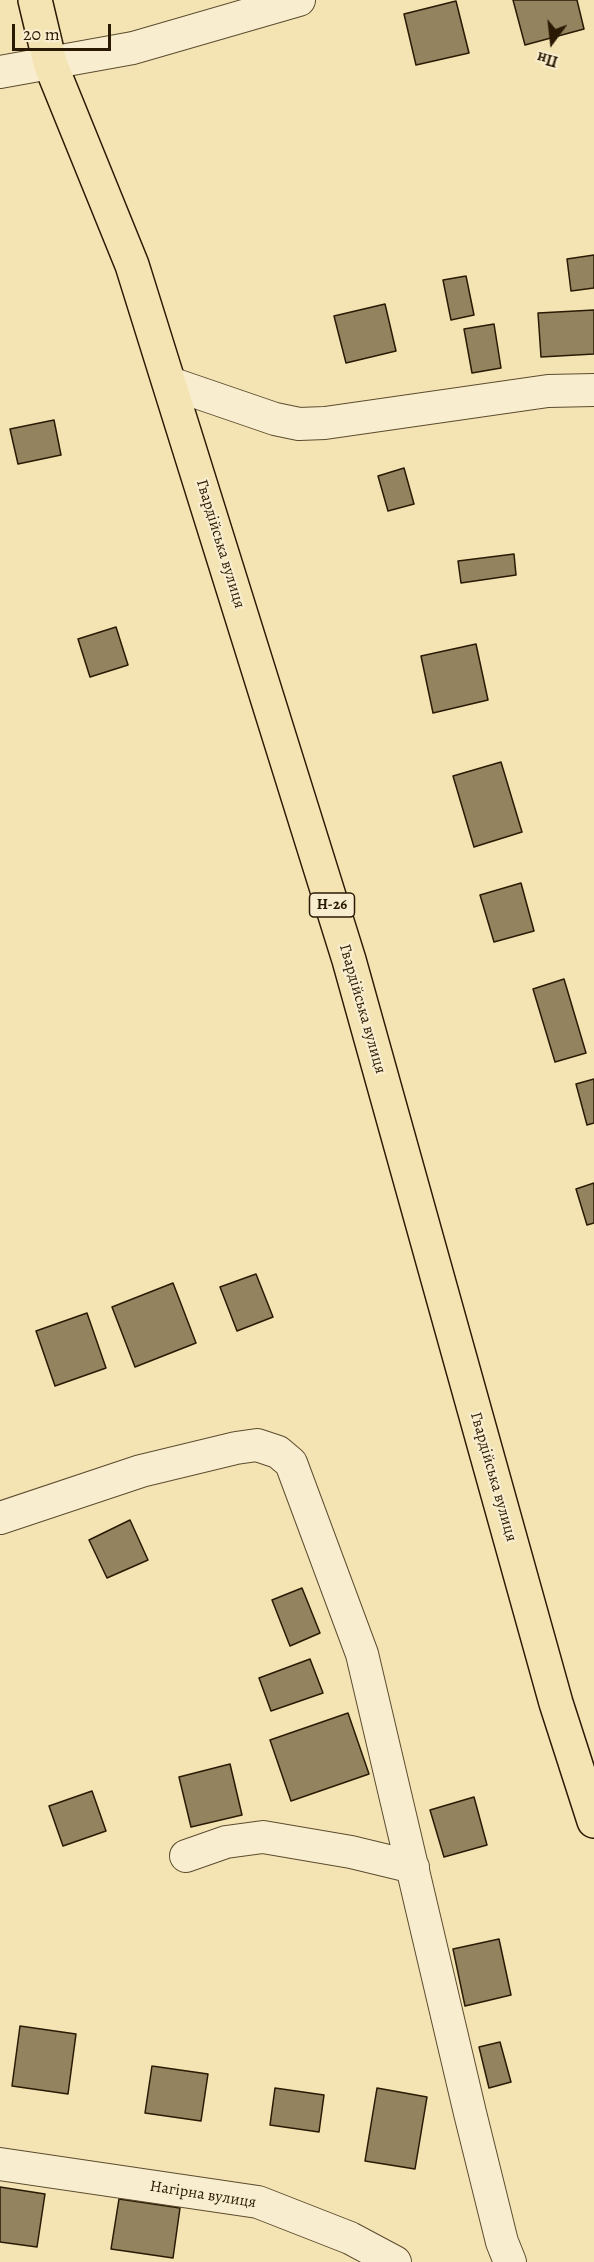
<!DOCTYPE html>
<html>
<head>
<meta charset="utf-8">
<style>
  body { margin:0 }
  #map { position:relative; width:594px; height:2262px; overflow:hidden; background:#f4e4b4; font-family:Alegreya,serif }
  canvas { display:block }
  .north { position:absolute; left:522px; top:12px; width:60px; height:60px; -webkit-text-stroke:4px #f8edce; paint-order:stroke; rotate:195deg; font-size:16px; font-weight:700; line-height:24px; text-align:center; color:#2a1a03 }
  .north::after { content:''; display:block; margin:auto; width:21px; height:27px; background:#2a1a03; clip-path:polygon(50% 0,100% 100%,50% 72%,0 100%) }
  .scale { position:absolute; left:12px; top:24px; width:99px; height:27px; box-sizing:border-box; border:3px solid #2a1a03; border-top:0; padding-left:8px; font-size:18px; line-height:21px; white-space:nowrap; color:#2a1a03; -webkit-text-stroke:4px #f8edce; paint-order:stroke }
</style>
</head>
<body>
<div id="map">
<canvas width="594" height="2262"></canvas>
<div class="north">Пн</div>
<div class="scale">20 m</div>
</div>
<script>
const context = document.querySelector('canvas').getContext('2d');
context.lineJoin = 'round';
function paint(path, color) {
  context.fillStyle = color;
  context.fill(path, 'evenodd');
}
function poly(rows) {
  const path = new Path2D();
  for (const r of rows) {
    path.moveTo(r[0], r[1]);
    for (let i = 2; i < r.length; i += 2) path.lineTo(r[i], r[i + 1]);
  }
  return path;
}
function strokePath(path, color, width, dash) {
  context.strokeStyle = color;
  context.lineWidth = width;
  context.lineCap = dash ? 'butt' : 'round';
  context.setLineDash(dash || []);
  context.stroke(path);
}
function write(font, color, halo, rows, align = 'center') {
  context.font = font + ' Alegreya,serif';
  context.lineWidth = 4.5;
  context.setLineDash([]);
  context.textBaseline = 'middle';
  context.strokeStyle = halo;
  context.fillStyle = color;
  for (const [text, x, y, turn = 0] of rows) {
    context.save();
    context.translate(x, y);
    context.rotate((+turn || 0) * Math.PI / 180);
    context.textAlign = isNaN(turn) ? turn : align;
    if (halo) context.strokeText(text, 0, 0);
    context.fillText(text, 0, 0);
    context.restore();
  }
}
const building = poly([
  [513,0,577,0,584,29,525,45,513,0],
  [456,1,469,53,416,65,404,14,456,1],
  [594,255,594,288,571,291,567,259,594,255],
  [466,276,474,315,451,320,443,280,466,276],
  [385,304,396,351,346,363,334,316,385,304],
  [594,310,594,354,541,357,538,313,594,310],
  [494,324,501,368,472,373,464,329,494,324],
  [54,420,61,455,18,464,10,429,54,420],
  [404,468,414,504,388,511,378,476,404,468],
  [514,554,516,575,461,583,458,561,514,554],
  [116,627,128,665,90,677,78,639,116,627],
  [476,644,488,700,433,713,421,656,476,644],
  [501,762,522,832,474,847,453,776,501,762],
  [521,883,534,931,494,942,480,895,521,883],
  [564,979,586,1053,555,1062,533,989,564,979],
  [594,1079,594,1123,587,1125,576,1084,594,1079],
  [594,1183,594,1223,587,1225,576,1189,594,1183],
  [256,1274,273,1317,237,1331,220,1287,256,1274],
  [173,1283,196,1343,135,1367,112,1307,173,1283],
  [87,1313,106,1368,55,1386,36,1331,87,1313],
  [130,1520,148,1560,107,1578,89,1540,130,1520],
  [302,1588,320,1633,290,1646,272,1600,302,1588],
  [310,1659,323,1693,271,1711,259,1678,310,1659],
  [348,1713,369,1774,291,1801,270,1740,348,1713],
  [230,1764,242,1815,191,1827,179,1777,230,1764],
  [92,1791,106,1831,63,1846,49,1806,92,1791],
  [474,1797,487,1845,444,1857,430,1810,474,1797],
  [499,1939,511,1995,465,2006,453,1949,499,1939],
  [20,2026,76,2034,68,2094,12,2086,20,2026],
  [500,2042,511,2082,489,2088,479,2047,500,2042],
  [152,2066,208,2074,201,2121,145,2113,152,2066],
  [275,2088,324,2095,319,2132,270,2125,275,2088],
  [377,2088,427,2097,415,2169,365,2161,377,2088],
  [0,2187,45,2194,37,2247,0,2242,0,2187],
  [119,2199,180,2208,173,2258,111,2249,119,2199]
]);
paint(building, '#93835f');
strokePath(building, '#2a1a03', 1.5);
const minor = poly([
  [0,72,133,48,299,0],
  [170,383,275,419,299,424,325,423,548,391,594,390],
  [0,1518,141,1471,236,1448,257,1445,278,1452,291,1463,362,1654,470,2113,502,2242,510,2262],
  [186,1856,226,1842,263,1837,351,1852,413,1867],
  [0,2164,258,2202,350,2238,395,2262]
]);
const primary = poly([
  [35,0,50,63,132,265,349,960,556,1703,594,1821]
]);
strokePath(minor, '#5c4c2f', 34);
strokePath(primary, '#2a1a03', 36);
strokePath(minor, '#f8edce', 32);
strokePath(primary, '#f4e4b4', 33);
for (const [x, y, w] of [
  [332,905,45]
]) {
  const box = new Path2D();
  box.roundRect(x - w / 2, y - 12, w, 24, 4.5);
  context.fillStyle = '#f8edce';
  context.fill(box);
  strokePath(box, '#2a1a03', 1.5);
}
write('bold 15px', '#2a1a03', null, [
  ["Н-26",332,905]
]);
write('16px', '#2a1a03', '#f8edce', [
  ["Гвардійська вулиця",220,544,73],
  ["Гвардійська вулиця",362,1009,74],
  ["Гвардійська вулиця",493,1477,74],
  ["Нагірна вулиця",203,2195,9]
]);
</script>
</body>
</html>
